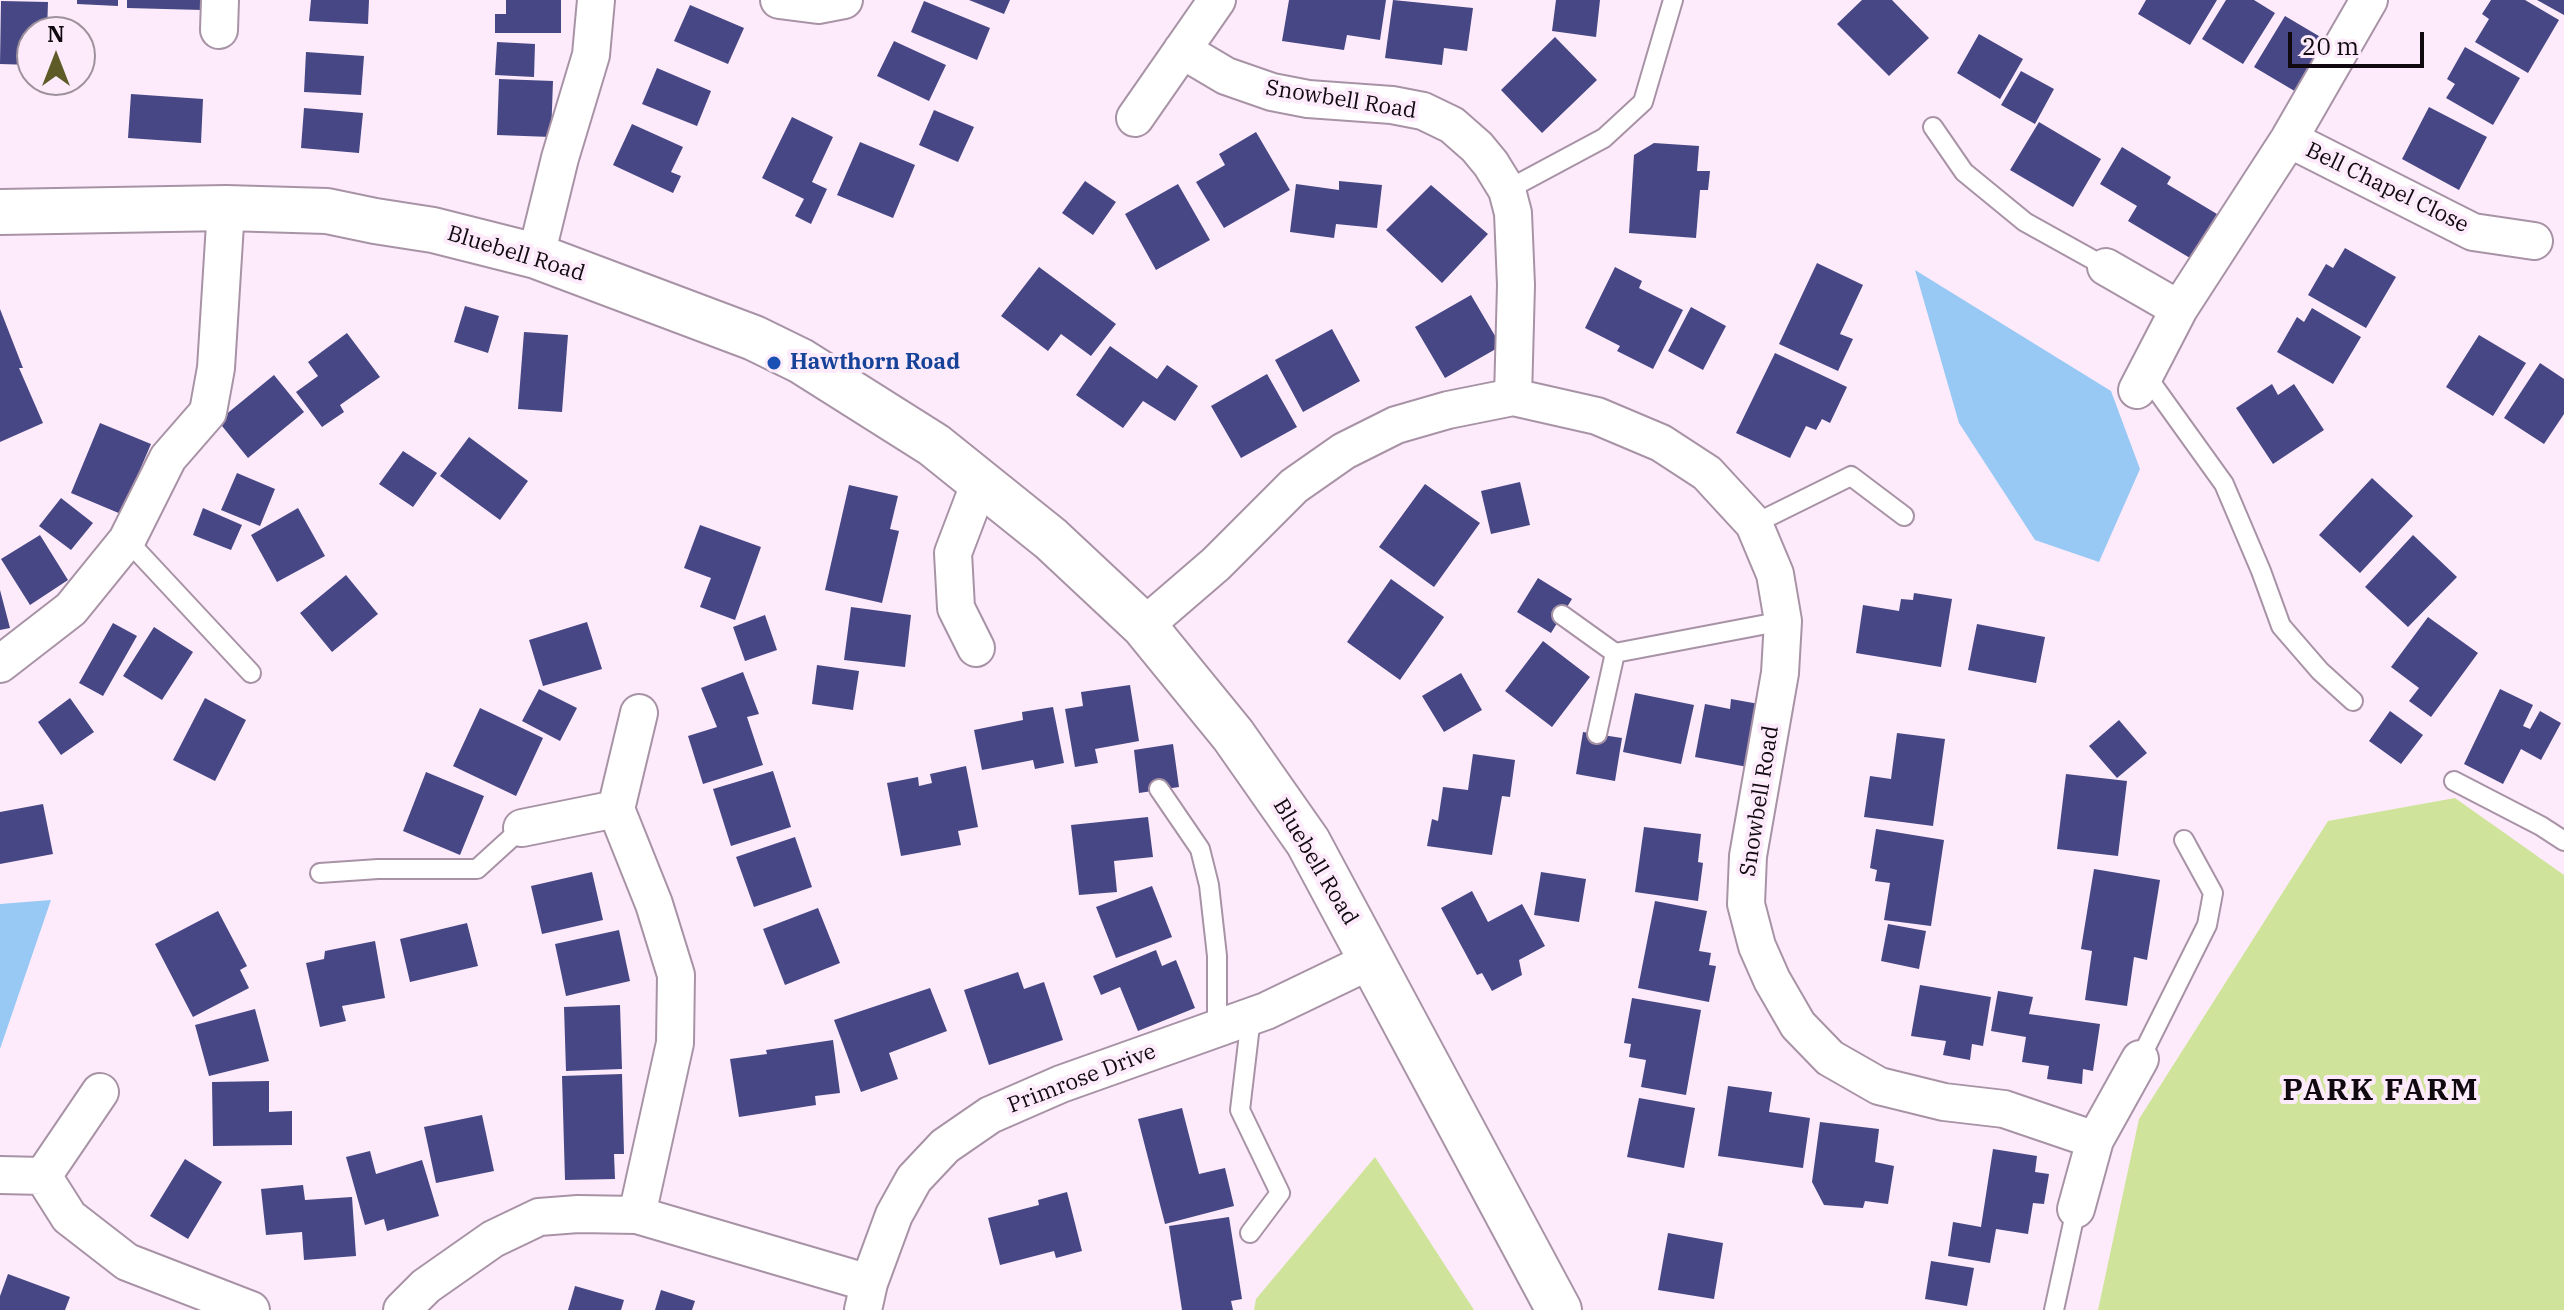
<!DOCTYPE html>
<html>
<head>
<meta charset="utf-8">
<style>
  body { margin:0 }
  #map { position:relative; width:2564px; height:1310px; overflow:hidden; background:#fdebfb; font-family:"IBM Plex Serif",serif }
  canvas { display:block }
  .north { position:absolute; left:16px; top:16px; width:80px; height:80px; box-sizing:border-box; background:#fdebfb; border:2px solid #9e919d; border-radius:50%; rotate:0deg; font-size:22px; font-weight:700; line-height:32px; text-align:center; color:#10090f }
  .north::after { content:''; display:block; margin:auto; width:28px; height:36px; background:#5e5b27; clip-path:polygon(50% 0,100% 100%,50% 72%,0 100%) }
  .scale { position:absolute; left:2288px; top:32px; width:136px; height:36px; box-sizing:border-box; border:4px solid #10090f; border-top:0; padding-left:10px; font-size:24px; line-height:28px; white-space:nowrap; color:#10090f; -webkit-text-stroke:6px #fdebfb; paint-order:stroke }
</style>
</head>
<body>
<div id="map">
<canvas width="2564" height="1310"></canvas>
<div class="north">N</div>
<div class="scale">20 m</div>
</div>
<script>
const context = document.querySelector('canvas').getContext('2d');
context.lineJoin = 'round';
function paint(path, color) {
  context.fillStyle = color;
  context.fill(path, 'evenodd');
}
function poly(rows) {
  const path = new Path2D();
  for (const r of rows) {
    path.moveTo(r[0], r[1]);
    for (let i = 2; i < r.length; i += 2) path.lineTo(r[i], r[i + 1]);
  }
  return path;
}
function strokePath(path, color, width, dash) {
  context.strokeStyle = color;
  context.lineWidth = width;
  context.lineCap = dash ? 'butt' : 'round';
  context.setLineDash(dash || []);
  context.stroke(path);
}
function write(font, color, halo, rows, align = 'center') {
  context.font = font + ' "IBM Plex Serif",serif';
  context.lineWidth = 8;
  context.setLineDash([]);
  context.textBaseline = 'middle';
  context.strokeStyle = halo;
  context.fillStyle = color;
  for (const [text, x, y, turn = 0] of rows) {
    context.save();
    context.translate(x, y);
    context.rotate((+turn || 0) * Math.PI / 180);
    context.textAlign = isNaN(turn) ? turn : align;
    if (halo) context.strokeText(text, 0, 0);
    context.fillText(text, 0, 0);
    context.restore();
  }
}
paint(poly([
  [2455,798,2564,875,2564,1310,2098,1310,2139,1119,2328,821],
  [1375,1157,1474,1310,1254,1310,1256,1299]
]), '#cfe49a');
paint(poly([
  [1915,270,2111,391,2140,469,2099,562,2035,540,1959,423],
  [51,900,0,1049,0,904]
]), '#97c9f4');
paint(poly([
  [77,0,118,0,118,6,77,4],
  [127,0,202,0,202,10,127,8],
  [311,0,369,0,368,24,309,21],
  [506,0,561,0,561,33,495,33,495,14,506,14],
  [969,0,1010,0,1004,14],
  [1289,0,1386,0,1380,40,1347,35,1344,50,1282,41],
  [1393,0,1473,8,1467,51,1444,48,1442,65,1385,58],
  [1556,0,1600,0,1596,37,1552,31],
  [1862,0,1892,0,1929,38,1889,76,1837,24],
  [2146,0,2217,0,2190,45,2138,14],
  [2226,0,2254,0,2275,13,2243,64,2202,39],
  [2491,0,2525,0,2559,20,2528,73,2475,42,2489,19,2482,14],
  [2537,0,2564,0,2564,15],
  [1,1,48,2,47,32,32,32,32,65,0,64],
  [924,1,990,28,977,60,911,32],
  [690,5,744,28,728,64,674,41],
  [2285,16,2334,45,2303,96,2254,67],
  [1979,34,2023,59,2000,99,1957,73],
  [1555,37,1597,80,1542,133,1501,90],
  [894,41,946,65,929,101,877,76],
  [497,42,535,44,534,77,495,75],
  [2465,47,2520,78,2493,125,2446,98,2455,84,2447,79],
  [306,52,364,56,361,95,304,92],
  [657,68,711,91,697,126,642,104],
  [2021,71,2054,89,2035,124,2001,105],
  [499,79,553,81,551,137,497,135],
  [131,94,203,99,201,143,128,138],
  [2429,107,2487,137,2459,190,2402,159],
  [304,108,363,113,359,153,301,148],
  [934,110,974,127,958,162,919,145],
  [792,117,833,137,812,182,827,189,811,224,795,216,804,199,762,178],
  [2039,122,2101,159,2073,207,2010,170],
  [632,124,683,147,671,172,681,176,673,193,613,165],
  [1256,132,1290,190,1224,228,1196,182,1225,165,1219,154],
  [860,142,915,165,893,218,837,195],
  [1654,143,1699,146,1697,171,1710,171,1708,190,1700,190,1696,238,1629,233,1634,155],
  [2122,147,2171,177,2167,184,2217,214,2190,258,2128,221,2137,206,2100,184],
  [1085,181,1116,202,1093,235,1062,213],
  [1339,181,1382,185,1377,228,1336,224,1334,238,1290,232,1296,184,1339,190],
  [1178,184,1210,240,1156,270,1125,214],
  [1431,185,1488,234,1442,283,1386,230],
  [2345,248,2396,277,2366,328,2308,295,2326,264,2333,268],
  [1817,263,1863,285,1840,334,1853,339,1838,371,1779,344],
  [1039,267,1116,324,1091,356,1061,334,1048,351,1001,316],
  [1615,267,1642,281,1639,288,1683,310,1653,369,1617,351,1620,346,1585,328],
  [1471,295,1501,346,1445,378,1415,327],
  [465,306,499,316,488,353,454,342],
  [1691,307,1726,326,1703,370,1668,351],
  [2312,308,2361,337,2333,384,2277,352,2297,317,2304,322],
  [0,309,23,368,19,368,43,423,0,442],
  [1332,329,1360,381,1303,412,1275,360],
  [524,332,568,335,562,412,518,409],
  [347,333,380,377,340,405,344,412,322,427,296,392,318,376,308,362],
  [2479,335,2526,363,2493,416,2446,387],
  [1110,346,1157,379,1167,365,1198,386,1175,421,1143,401,1123,428,1076,395],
  [1775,353,1847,387,1830,423,1822,419,1816,430,1806,426,1790,458,1736,433],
  [2540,363,2564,379,2564,414,2544,444,2504,418],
  [1267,374,1297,427,1241,458,1211,406],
  [274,375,304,412,248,458,218,421],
  [2272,384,2278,395,2294,384,2324,430,2273,464,2236,408],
  [100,423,151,444,121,514,71,493],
  [469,437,528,481,500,520,440,476],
  [403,451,437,473,413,507,379,484],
  [237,473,275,489,260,526,221,510],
  [2372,478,2413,516,2360,573,2319,535],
  [1520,482,1530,525,1491,534,1481,491],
  [1425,484,1480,523,1434,587,1379,547],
  [849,485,898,496,890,529,899,531,882,603,825,590],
  [61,498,93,523,71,550,39,526],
  [203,508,242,525,231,550,193,535],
  [298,508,325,556,277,582,251,535],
  [700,525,761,547,735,620,700,607,711,578,684,568],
  [40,535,68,580,30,605,1,559],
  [2413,535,2457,577,2408,627,2365,587],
  [346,575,378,614,332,652,300,613],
  [1538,578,1572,599,1551,633,1517,612],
  [1391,579,1444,617,1400,680,1347,642],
  [0,590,10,628,0,630],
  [1914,593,1952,599,1941,667,1856,653,1863,605,1899,611,1901,599,1913,600],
  [851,607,911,615,905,667,844,660],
  [765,615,777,650,745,661,733,627],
  [2428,617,2478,653,2431,717,2409,701,2419,688,2391,667],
  [587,622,602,669,543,686,529,640],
  [113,623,137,636,103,696,79,683],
  [1977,624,2045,637,2036,683,1968,670],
  [154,627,193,652,162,700,123,676],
  [1543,641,1590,677,1552,727,1505,691],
  [817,665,859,671,853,710,812,704],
  [743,672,759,714,747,717,763,765,703,784,688,736,717,727,701,688],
  [1461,673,1482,710,1444,732,1422,696],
  [1130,685,1139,741,1095,749,1098,763,1075,767,1065,709,1083,706,1081,692],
  [539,689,577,708,560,741,522,721],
  [2500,689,2533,705,2523,726,2530,729,2540,711,2561,723,2541,760,2521,749,2503,784,2464,764],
  [1635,693,1694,705,1681,764,1623,752],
  [70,698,94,732,61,755,38,722],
  [205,698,246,720,215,781,173,760],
  [1731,699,1770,706,1758,769,1695,757,1705,704,1730,709],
  [1053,707,1064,763,1035,769,1033,760,982,770,974,730,1023,720,1022,712],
  [480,708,543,738,516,796,453,766],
  [2390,711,2423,735,2401,764,2369,741],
  [2119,720,2147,753,2117,778,2089,746],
  [1583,732,1622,738,1615,781,1576,774],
  [1897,733,1945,739,1933,826,1864,817,1870,776,1891,779],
  [1173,744,1179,787,1139,793,1134,750],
  [1473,754,1515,760,1510,797,1502,796,1492,855,1427,846,1432,819,1438,821,1443,787,1468,790],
  [966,766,978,827,958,831,961,845,901,856,887,783,918,777,919,786,932,783,930,774],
  [773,771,791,827,731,846,713,789],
  [426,772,484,796,460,855,403,831],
  [2066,774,2127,781,2118,856,2057,849],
  [43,804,53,854,0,864,0,812],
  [1148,817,1153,857,1114,861,1117,892,1079,895,1071,825],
  [1644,827,1701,834,1698,862,1703,863,1698,901,1635,892],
  [1876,829,1944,840,1931,926,1884,920,1890,883,1875,881,1877,870,1870,868],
  [795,837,812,887,754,907,736,857],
  [2094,869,2160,880,2147,960,2134,957,2127,1006,2085,1000,2092,951,2081,949],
  [592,872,603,920,542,934,531,886],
  [1541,872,1586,879,1579,922,1534,915],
  [1152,886,1172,937,1116,958,1096,907],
  [1472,891,1488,922,1522,904,1545,946,1519,960,1522,975,1492,991,1482,973,1477,975,1441,908],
  [1655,901,1707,911,1699,951,1711,953,1709,965,1716,966,1709,1002,1638,988],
  [818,908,840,963,785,985,763,929],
  [218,911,247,966,240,970,249,988,193,1017,155,944],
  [467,923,478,966,410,982,400,939],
  [1888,924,1926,931,1919,969,1881,961],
  [619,930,630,981,566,996,555,944],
  [375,941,385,998,342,1006,346,1021,320,1027,306,963,324,959,325,951],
  [1156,950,1162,966,1176,960,1195,1008,1138,1031,1120,987,1101,995,1093,976],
  [1018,972,1024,989,1044,982,1063,1040,989,1065,964,990],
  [1920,985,1991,997,1983,1046,1972,1044,1970,1060,1943,1055,1946,1041,1911,1036],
  [930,988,947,1031,889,1053,898,1079,861,1092,834,1020],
  [1998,991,2033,997,2029,1014,2100,1024,2093,1071,2083,1069,2082,1084,2047,1079,2049,1066,2022,1062,2026,1037,1991,1031],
  [1632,998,1701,1010,1686,1095,1641,1087,1646,1060,1629,1057,1631,1044,1624,1043],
  [620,1005,622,1069,566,1071,564,1007],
  [255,1009,269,1061,209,1076,195,1025],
  [833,1040,840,1093,815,1096,816,1105,739,1117,730,1059,767,1054,766,1050],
  [622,1074,624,1154,614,1154,615,1179,565,1180,562,1076],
  [269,1081,269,1112,292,1111,292,1145,213,1146,212,1082],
  [1728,1086,1772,1092,1769,1112,1810,1118,1803,1168,1718,1156],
  [1639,1098,1695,1108,1684,1168,1627,1157],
  [1182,1108,1199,1174,1225,1168,1234,1206,1165,1224,1138,1119],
  [482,1115,494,1171,436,1183,424,1127],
  [1820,1122,1879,1129,1875,1162,1894,1166,1888,1204,1865,1201,1863,1208,1824,1205,1812,1182],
  [1993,1149,2037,1156,2035,1172,2049,1174,2044,1204,2033,1203,2028,1234,1996,1229,1990,1263,1948,1256,1953,1222,1981,1227],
  [370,1151,376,1174,422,1160,439,1216,387,1231,384,1219,365,1225,346,1157],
  [185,1159,222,1182,188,1239,150,1216],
  [303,1185,305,1200,352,1197,356,1256,304,1260,302,1232,266,1235,261,1189],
  [1067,1192,1082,1251,1056,1258,1054,1251,1000,1265,988,1218,1039,1205,1038,1200],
  [1229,1217,1242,1299,1231,1301,1233,1310,1182,1310,1169,1226],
  [1668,1233,1723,1243,1714,1299,1658,1290],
  [1931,1261,1974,1268,1967,1306,1925,1299],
  [8,1274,70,1297,65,1310,0,1310,0,1296],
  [575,1286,624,1300,621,1310,568,1310],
  [661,1290,695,1301,692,1310,655,1310]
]), '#464784');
const lane = poly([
  [1933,127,1964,172,2025,222,2106,267],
  [1507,190,1604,138,1643,102,1673,0],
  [2145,374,2224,484,2261,571,2281,626,2320,671,2353,701],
  [1754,524,1851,476,1904,516],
  [127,540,251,673],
  [1562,615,1615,653,1783,621],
  [1597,734,1615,653],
  [2454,781,2541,826,2564,841],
  [1159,789,1200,849,1209,885,1217,956,1217,1029],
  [320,873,378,869,477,869,522,828],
  [2140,1059,2207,925,2213,893,2184,840],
  [1250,1233,1280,1193,1240,1110,1251,1017],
  [2054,1310,2076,1209]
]);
const street = poly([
  [779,0,818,5,844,0],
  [219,30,220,0],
  [1182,50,1226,76,1272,92,1308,99,1392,105,1423,111,1452,125,1477,147,1491,164,1507,190,1513,213,1516,285,1513,397],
  [1135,118,1217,0],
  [2289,139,2473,232,2534,241],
  [536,256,560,158,591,55,596,0],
  [2106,267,2179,309,2137,390],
  [2179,309,2289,139,2369,0],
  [1144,626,1216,564,1294,486,1344,451,1396,425,1448,410,1513,397,1597,416,1661,443,1707,473,1754,524,1775,574,1783,621,1780,673,1748,856,1746,904,1757,946,1772,980,1798,1025,1830,1058,1879,1086,1944,1102,2004,1109,2095,1140],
  [976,648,956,608,953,553,980,482],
  [0,664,71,609,127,540,168,458,208,412,216,368,226,208],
  [522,828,616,809],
  [0,1175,43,1176,100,1092],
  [43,1176,69,1217,127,1262,251,1310],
  [2076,1209,2095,1140,2140,1059],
  [637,1215,675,1043,676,975,654,904,616,809,639,713],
  [402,1310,426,1286,493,1239,539,1217,578,1214,637,1215,869,1283],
  [863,1310,869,1283,894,1215,914,1179,945,1146,990,1115,1061,1084,1266,1011,1372,960]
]);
const secondary = poly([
  [0,212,226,208,327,211,375,221,433,230,536,256,754,338,801,361,934,445,1051,539,1144,626,1233,735,1308,842,1559,1310]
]);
strokePath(lane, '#a893a6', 22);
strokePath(street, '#a893a6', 40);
strokePath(secondary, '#a893a6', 48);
strokePath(lane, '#fff', 18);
strokePath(street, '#fff', 36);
strokePath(secondary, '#fff', 44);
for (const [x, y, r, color] of [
  [774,363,8,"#1a4fb4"]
]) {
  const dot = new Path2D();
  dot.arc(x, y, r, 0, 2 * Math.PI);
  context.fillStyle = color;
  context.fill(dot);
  strokePath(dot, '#fdebfb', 3);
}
write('22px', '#10090f', '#fdebfb', [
  ["Snowbell Road",1341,100,9],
  ["Bell Chapel Close",2387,188,26],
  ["Bluebell Road",516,254,17],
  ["Snowbell Road",1760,801,-81],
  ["Bluebell Road",1315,862,59],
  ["Primrose Drive",1082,1079,-21]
]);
write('bold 22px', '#164399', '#fdebfb', [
  ["Hawthorn Road",790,363]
], 'left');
context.letterSpacing = '2px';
write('bold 30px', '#10090f', '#fdebfb', [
  ["PARK FARM",2381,1091]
]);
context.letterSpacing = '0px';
</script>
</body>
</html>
